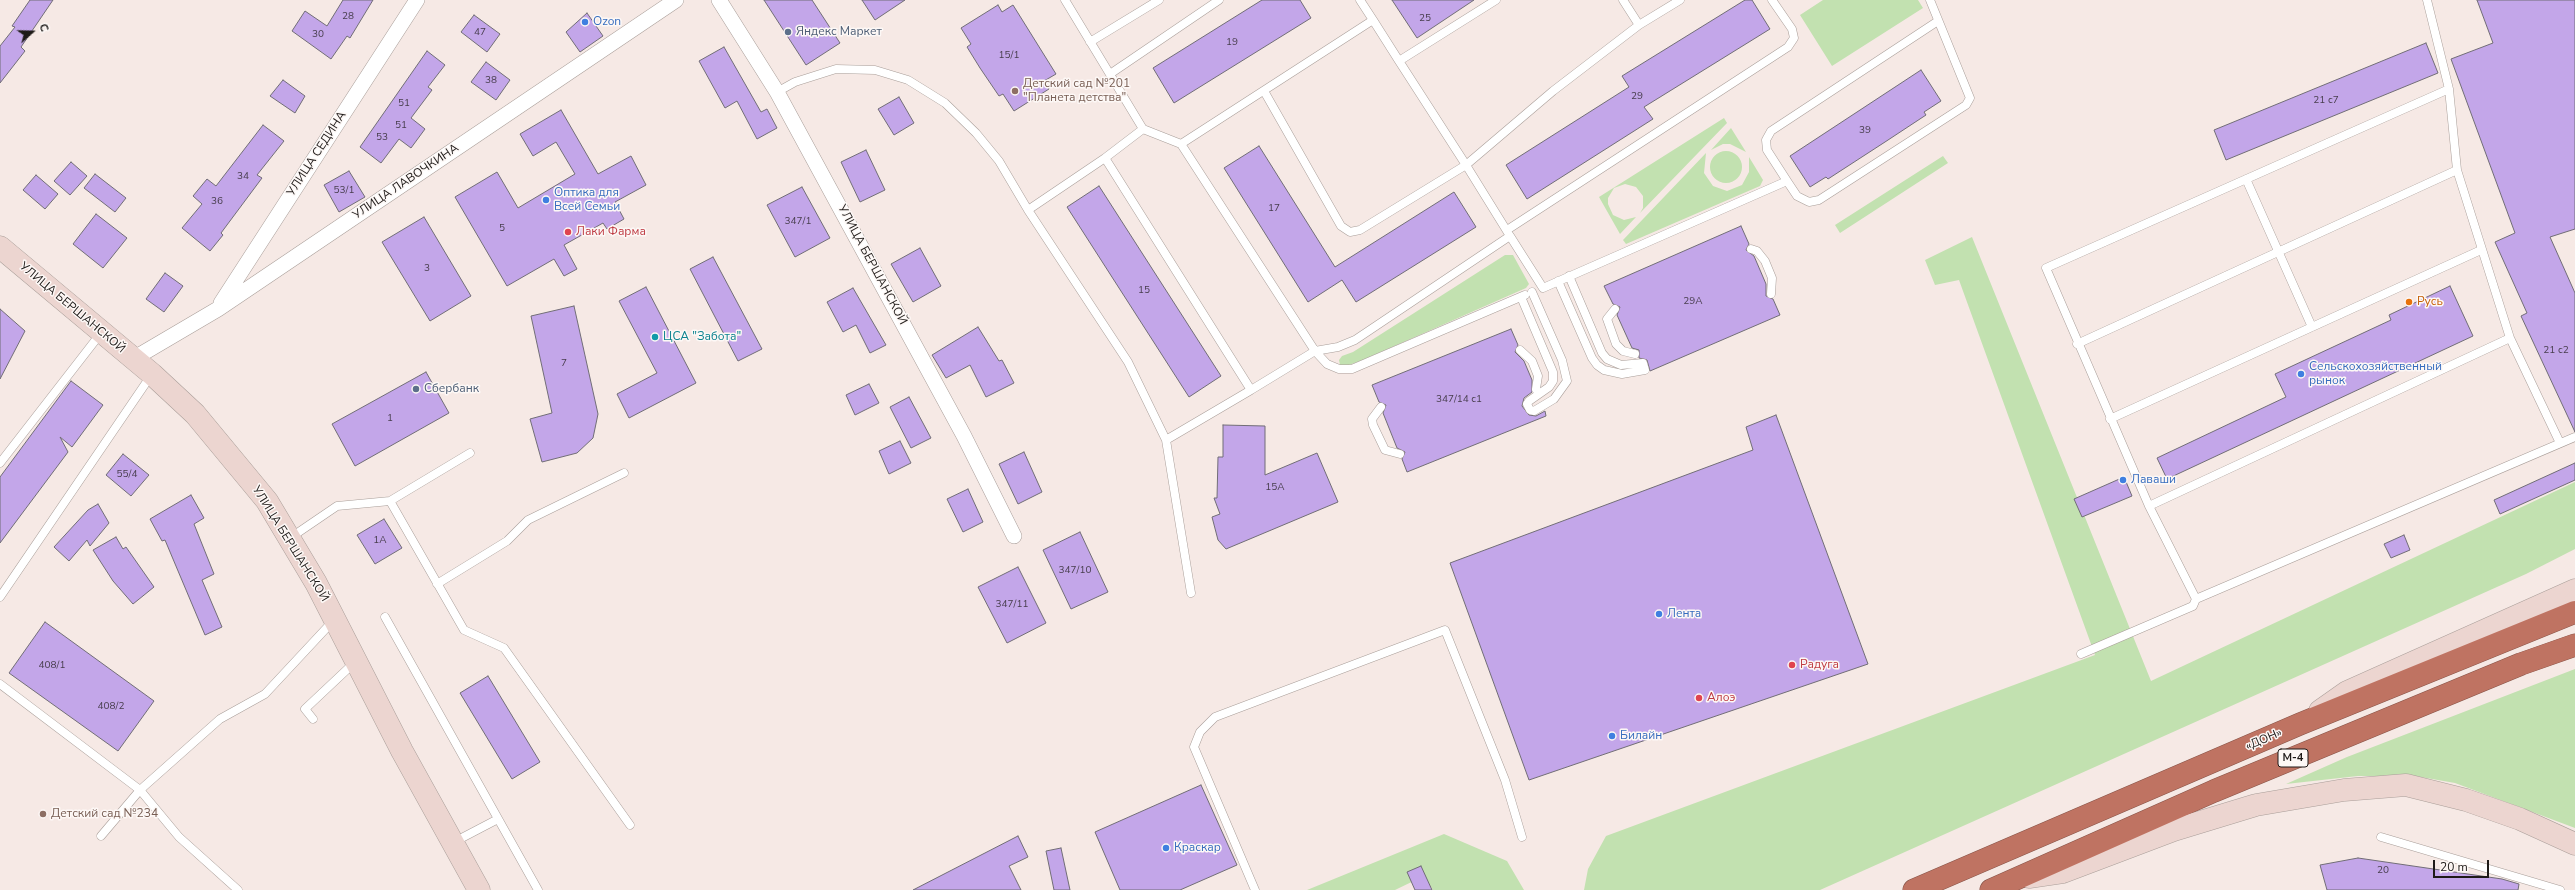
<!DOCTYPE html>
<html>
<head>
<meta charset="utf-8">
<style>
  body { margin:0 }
  #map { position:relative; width:2575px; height:890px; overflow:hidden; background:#f6e9e5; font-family:"Nunito Sans",sans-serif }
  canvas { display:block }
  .north { position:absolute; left:12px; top:12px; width:40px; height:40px; -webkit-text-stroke:3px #fdf8f6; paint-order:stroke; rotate:70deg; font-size:11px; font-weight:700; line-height:16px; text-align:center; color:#1e1a18 }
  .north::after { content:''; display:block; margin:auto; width:14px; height:18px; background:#1e1a18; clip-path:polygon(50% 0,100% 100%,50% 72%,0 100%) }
  .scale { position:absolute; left:2433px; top:860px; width:56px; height:18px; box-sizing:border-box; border:2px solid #1e1a18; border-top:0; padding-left:5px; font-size:12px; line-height:14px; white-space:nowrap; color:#1e1a18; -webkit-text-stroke:3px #fdf8f6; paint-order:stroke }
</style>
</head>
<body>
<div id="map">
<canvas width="2575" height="890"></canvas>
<div class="north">С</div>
<div class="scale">20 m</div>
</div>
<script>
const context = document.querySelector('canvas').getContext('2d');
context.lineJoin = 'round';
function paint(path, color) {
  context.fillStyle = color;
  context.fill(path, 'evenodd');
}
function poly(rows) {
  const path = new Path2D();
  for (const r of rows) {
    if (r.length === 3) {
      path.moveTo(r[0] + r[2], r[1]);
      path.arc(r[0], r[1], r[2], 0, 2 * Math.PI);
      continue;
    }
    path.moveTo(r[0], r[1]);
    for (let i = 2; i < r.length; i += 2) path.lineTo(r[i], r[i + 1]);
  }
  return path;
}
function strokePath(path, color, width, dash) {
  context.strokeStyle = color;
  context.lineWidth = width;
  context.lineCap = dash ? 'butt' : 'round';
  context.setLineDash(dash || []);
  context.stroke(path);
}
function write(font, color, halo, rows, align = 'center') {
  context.font = font + ' "Nunito Sans",sans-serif';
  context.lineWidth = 3;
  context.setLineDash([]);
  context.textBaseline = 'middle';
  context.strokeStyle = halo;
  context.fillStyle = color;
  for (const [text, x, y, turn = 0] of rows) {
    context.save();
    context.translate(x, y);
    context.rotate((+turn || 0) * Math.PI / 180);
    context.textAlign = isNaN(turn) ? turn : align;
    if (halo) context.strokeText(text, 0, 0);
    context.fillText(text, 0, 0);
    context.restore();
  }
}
paint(poly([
  [1823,0,1918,0,1923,8,1832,66,1800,15],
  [1724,118,1727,123,1640,213,1643,208,1643,196,1636,187,1625,184,1614,188,1608,198,1608,204,1613,215,1624,220,1636,217,1620,234,1599,197],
  [1731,128,1746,152,1730,144,1723,144,1711,150],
  [1726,167,16],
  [1706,153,1704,173,1713,186,1727,191,1742,185,1749,172,1749,157,1763,180,1760,186,1626,244,1623,240],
  [1943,156,1948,163,1840,233,1835,225],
  [1972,237,2151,681,2575,482,2575,549,2526,574,1820,890,1584,890,1588,869,1606,836,2095,655,1959,280,1935,285,1925,260],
  [1505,255,1513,255,1529,284,1526,288,1363,360,1346,366,1340,365,1339,360,1342,356,1353,352],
  [2575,669,2575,828,2455,783,2415,776,2358,776,2286,784,2347,757],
  [1444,834,1507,861,1524,890,1433,890,1424,876,1395,890,1307,890]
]), '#c2e1b0');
const building = poly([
  [30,0,53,0,21,47,25,51,0,83,0,46,15,27,12,26,30,0],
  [343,0,373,0,350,38,347,36,331,59,292,31,305,11,327,26,343,0],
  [764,0,812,0,840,43,806,65,764,0],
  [862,0,905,0,875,20,862,0],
  [1262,0,1300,0,1311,18,1174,103,1153,68,1262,0],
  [1392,0,1474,0,1417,38,1392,0],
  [1745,0,1752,0,1770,29,1644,107,1653,119,1527,199,1506,165,1629,87,1622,76,1745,0],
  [2477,0,2575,0,2575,229,2550,237,2575,293,2575,432,2521,316,2527,313,2495,242,2515,233,2451,59,2493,43,2477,0],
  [998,5,1002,12,1013,5,1056,74,1044,81,1049,89,1014,111,1003,94,999,96,980,68,967,47,971,44,961,28,998,5],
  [587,13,603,36,580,52,566,32,587,13],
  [474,15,500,34,487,52,461,32,474,15],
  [2426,43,2438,73,2226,160,2214,130,2426,43],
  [724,47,761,112,767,109,777,128,757,139,737,101,725,108,699,61,724,47],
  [427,51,445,65,428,87,432,90,411,118,425,129,411,148,399,139,381,163,360,147,427,51],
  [486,62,510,80,496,100,471,82,486,62],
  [1921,70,1941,101,1924,112,1926,115,1885,142,1828,179,1826,177,1810,187,1790,156,1921,70],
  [283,80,305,96,295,113,270,96,283,80],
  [899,97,914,123,894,135,878,109,899,97],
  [561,110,598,174,631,156,646,185,615,202,624,219,607,229,603,223,564,245,577,269,564,276,554,259,507,286,455,197,497,172,518,208,575,174,556,142,533,156,520,134,561,110],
  [263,125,284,141,257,175,262,178,221,233,223,235,210,251,182,228,202,204,193,196,207,179,216,186,263,125],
  [1259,146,1335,267,1454,192,1476,227,1356,302,1342,280,1308,302,1224,168,1259,146],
  [866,150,885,190,860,202,841,162,866,150],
  [71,162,87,176,70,195,54,181,71,162],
  [349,171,365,197,339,212,324,185,349,171],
  [95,174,126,198,115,212,84,188,95,174],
  [36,175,58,194,45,209,23,190,36,175],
  [1099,186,1221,376,1189,397,1067,207,1099,186],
  [802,187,830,238,795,257,767,205,802,187],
  [96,214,127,238,103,268,73,244,96,214],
  [424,217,471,296,430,321,382,242,424,217],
  [1741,226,1749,244,1746,250,1754,256,1766,284,1766,296,1773,299,1780,315,1650,371,1647,360,1639,358,1639,350,1632,348,1617,315,1620,307,1613,304,1604,286,1741,226],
  [920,248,941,286,913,302,891,264,920,248],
  [713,257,762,349,738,361,690,269,713,257],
  [165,273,183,286,164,312,146,299,165,273],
  [2450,286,2473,336,2167,479,2157,458,2286,397,2275,374,2391,320,2389,315,2450,286],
  [646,287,696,383,629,418,617,394,657,373,619,301,646,287],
  [853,288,886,345,870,353,856,325,843,332,827,302,853,288],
  [574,306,598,414,593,438,577,453,542,462,530,419,552,413,531,316,574,306],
  [0,309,25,331,0,379,0,309],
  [978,327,999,361,1002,360,1014,383,986,397,970,365,946,378,932,355,978,327],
  [1511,329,1518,345,1515,352,1524,361,1532,380,1532,392,1524,398,1522,406,1529,415,1536,416,1545,411,1546,416,1407,472,1402,459,1405,452,1397,448,1383,413,1386,405,1379,402,1372,385,1511,329],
  [426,372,449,413,355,466,332,424,426,372],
  [71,381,103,405,72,447,60,437,68,452,0,543,0,477,71,381],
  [869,384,879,403,855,415,846,395,869,384],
  [909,397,931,438,911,448,890,407,909,397],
  [1776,415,1868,664,1529,780,1450,563,1753,450,1746,427,1776,415],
  [1223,425,1265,426,1265,475,1317,453,1338,502,1226,549,1218,540,1212,517,1220,514,1214,498,1217,498,1218,457,1223,457,1223,425],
  [900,441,911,463,889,474,879,451,900,441],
  [1024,452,1042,492,1018,504,999,464,1024,452],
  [123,454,149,475,131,496,106,475,123,454],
  [2575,463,2575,480,2500,514,2494,500,2575,463],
  [2124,477,2132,496,2082,517,2074,499,2124,477],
  [968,489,983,522,963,532,947,499,968,489],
  [191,495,204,518,194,524,214,574,202,580,222,627,205,635,165,540,162,541,150,519,191,495],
  [98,504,109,523,90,546,87,540,69,561,54,547,88,510,98,504],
  [384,519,402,548,375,564,357,535,384,519],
  [1080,532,1108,592,1071,609,1043,550,1080,532],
  [2404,535,2410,550,2391,558,2384,544,2404,535],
  [116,537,123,549,126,547,154,587,133,604,113,581,93,550,116,537],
  [1018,567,1046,623,1007,643,978,587,1018,567],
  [45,622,154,701,118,751,9,673,45,622],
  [488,676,540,762,512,779,460,693,488,676],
  [1201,785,1237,865,1180,890,1120,890,1095,832,1201,785],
  [1018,836,1028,857,1009,866,1021,890,913,890,1018,836],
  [1061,848,1070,890,1054,890,1046,851,1061,848],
  [2358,858,2502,879,2519,884,2518,890,2327,890,2320,865,2358,858],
  [1421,866,1432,890,1415,890,1407,872,1421,866]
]);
paint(building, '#c3a6e9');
strokePath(building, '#716d76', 1);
const lane = poly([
  [1065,0,1143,129,1181,144,1315,351,1251,390],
  [1623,0,1639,25],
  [2427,0,2449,89,2457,170,2510,338,2560,443],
  [1373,20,1399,61,1496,0],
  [1090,42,1159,0],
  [1399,61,1466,165,1553,91,1639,25,1680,0],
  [1110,74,1219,0],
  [1264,91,1341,226,1350,232,1360,230,1466,165,1510,236,1355,340,1338,347,1315,351],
  [777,92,795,82,836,69,875,70,908,80,945,103,976,133,999,161,1028,210],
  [1181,144,1373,20,1360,0],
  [1105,158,1028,210,1128,362,1166,440,1251,390,1105,158,1143,129],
  [2246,179,2312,327],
  [1787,181,1767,150,1766,140,1771,131,1938,21],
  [1507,230,1788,47,1794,38,1792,29,1772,0],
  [1510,236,1543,288,1787,181,1797,196,1809,202,1819,200,1966,105,1970,98,1930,0],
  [1751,249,1757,251,1765,261,1772,278,1771,294],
  [1558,281,1592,358,1597,365,1604,370,1622,374,1645,370,1643,363,1621,365,1607,359,1602,353,1569,276],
  [1521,297,1553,372,1553,381,1549,387,1529,401,1527,404,1530,410,1534,411,1554,399,1567,381,1562,360,1532,292],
  [1615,309,1607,319,1616,344,1623,351,1635,354],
  [2077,344,2457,170],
  [1520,350,1532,361,1538,376,1536,389],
  [1315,351,1327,364,1339,369,1352,369,1525,295],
  [1381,407,1372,419,1373,425,1385,450,1400,454],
  [2110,419,2481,250],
  [1166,440,1191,593],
  [0,463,101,333],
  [390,501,470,453],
  [2149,506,2510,338],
  [290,538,337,506,390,501,464,630,504,648,630,825],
  [437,584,507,541,528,520,624,473],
  [0,597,152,374],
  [2196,599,2149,506,2046,268,2449,89],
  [385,617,538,890],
  [2081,654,2193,606,2196,599,2575,437],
  [0,684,140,790,101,836],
  [313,719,305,709,355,662],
  [2381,837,2560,890],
  [454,842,498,819],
  [238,890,179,837,140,790,220,719,265,694,333,621],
  [1255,890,1194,747,1200,732,1215,717,1445,630,1505,780,1522,837]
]);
const street = poly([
  [719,0,777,92,964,436,1014,536],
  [221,303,417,0],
  [133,359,218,309,676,0]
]);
const secondary = poly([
  [0,247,152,374,195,414,267,501,316,583,402,751,479,890],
  [2320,711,2347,692,2575,590],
  [2029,877,2063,872,2174,830,2256,805,2344,790,2406,785,2466,800,2520,819,2575,844]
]);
const highway = poly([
  [1914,890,2300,724,2575,612],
  [1991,890,2214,791,2521,664,2575,645]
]);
strokePath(lane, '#a99e99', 9);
strokePath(street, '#a99e99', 16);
strokePath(secondary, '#a99e99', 23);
strokePath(highway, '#875448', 23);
strokePath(lane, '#fff', 8);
strokePath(street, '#fff', 15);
strokePath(secondary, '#ecd5d0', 22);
strokePath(highway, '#bf7362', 22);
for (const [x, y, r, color] of [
  [585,22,4,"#3f7fe0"],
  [788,32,4,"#5c6f8a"],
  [1015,91,4,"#8d6e63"],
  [546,200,4,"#3f7fe0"],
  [568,232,4,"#e0444e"],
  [2409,302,4,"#e8710a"],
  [655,337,4,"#0f9aa8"],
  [2301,374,4,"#3f7fe0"],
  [416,389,4,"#5c6f8a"],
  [2123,480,4,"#3f7fe0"],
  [1659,614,4,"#3f7fe0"],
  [1792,665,4,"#e0444e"],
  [1699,698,4,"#e0444e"],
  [1612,736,4,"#3f7fe0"],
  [43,814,4,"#8d6e63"],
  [1166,848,4,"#3f7fe0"]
]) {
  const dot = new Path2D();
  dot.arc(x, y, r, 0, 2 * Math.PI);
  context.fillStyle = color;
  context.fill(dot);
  strokePath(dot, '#fdf8f6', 1.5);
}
write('10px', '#473d4c', null, [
  ["28",348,17],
  ["25",1425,19],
  ["47",480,33],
  ["30",318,35],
  ["19",1232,43],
  ["15/1",1009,56],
  ["38",491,81],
  ["29",1637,97],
  ["21 с7",2326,101],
  ["51",404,104],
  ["51",401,126],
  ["39",1865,131],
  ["53",382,138],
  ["34",243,177],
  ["53/1",344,191],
  ["36",217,202],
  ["17",1274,209],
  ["347/1",798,222],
  ["5",502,229],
  ["3",427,269],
  ["15",1144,291],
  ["29А",1693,302],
  ["21 с2",2556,351],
  ["7",564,364],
  ["347/14 с1",1459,400],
  ["1",390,419],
  ["55/4",127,475],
  ["15А",1275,488],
  ["1А",380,541],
  ["347/10",1075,571],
  ["347/11",1012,605],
  ["408/1",52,666],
  ["408/2",111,707],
  ["20",2383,871]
]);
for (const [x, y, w] of [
  [2293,758,30]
]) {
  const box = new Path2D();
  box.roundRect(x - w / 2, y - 9, w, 18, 3);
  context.fillStyle = '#fdf8f6';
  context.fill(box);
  strokePath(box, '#1e1a18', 1);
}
write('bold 11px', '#1e1a18', null, [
  ["М-4",2293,758]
]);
write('12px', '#366cbe', '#fdf8f6', [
  ["Ozon",593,22],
  ["Оптика для",554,193],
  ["Всей Семьи",554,207],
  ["Сельскохозяйственный",2309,367],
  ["рынок",2309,381],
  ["Лаваши",2131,480],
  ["Лента",1667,614],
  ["Билайн",1620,736],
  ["Краскар",1174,848]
], 'left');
write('12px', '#4e5e75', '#fdf8f6', [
  ["Яндекс Маркет",796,32],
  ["Сбербанк",424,389]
], 'left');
write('12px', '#785e54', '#fdf8f6', [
  ["Детский сад №201",1023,84],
  ["\"Планета детства\"",1023,98],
  ["Детский сад №234",51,814]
], 'left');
write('12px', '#1e1a18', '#fdf8f6', [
  ["УЛИЦА СЕДИНА",317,154,-57],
  ["УЛИЦА ЛАВОЧКИНА",406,182,-34],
  ["УЛИЦА БЕРШАНСКОЙ",872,265,62],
  ["УЛИЦА БЕРШАНСКОЙ",72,308,40],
  ["УЛИЦА БЕРШАНСКОЙ",290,544,58],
  ["«ДОН»",2264,740,-23]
]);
write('12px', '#be3a42', '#fdf8f6', [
  ["Лаки Фарма",576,232],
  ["Радуга",1800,665],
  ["Алоэ",1707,698]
], 'left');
write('12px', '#c56008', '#fdf8f6', [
  ["Русь",2417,302]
], 'left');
write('12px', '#0d838f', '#fdf8f6', [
  ["ЦСА \"Забота\"",663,337]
], 'left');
</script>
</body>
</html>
